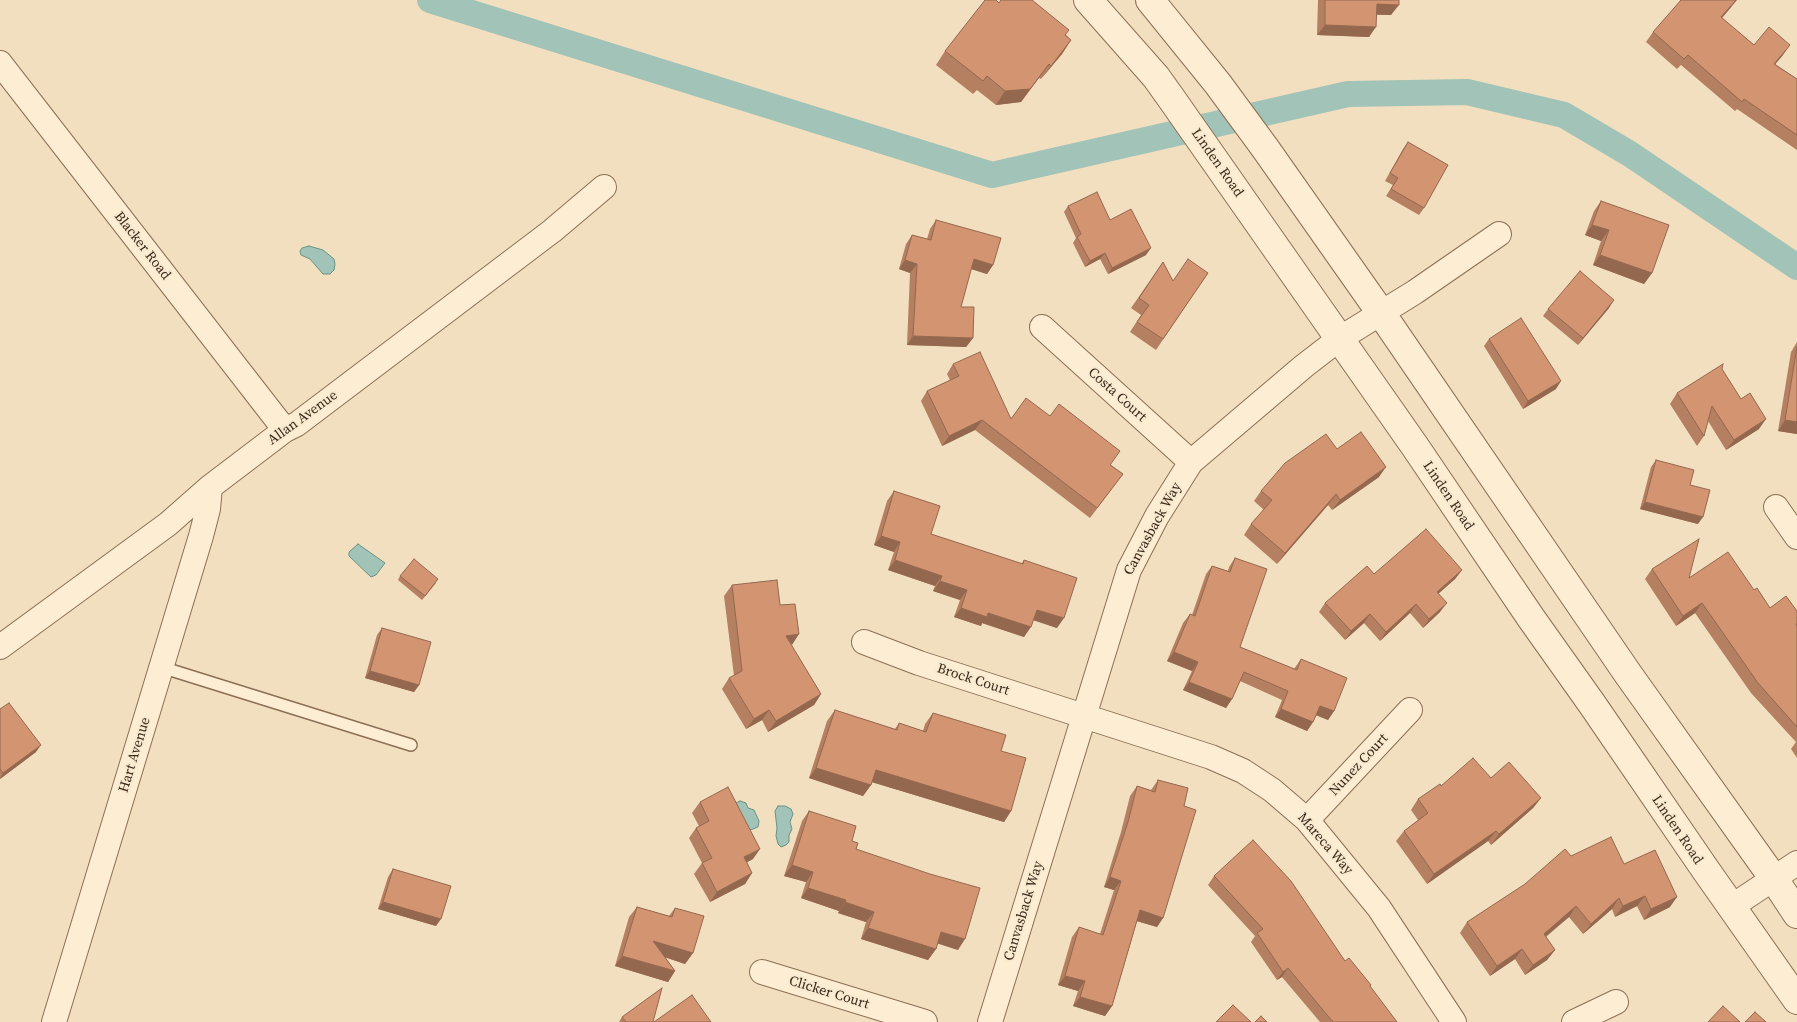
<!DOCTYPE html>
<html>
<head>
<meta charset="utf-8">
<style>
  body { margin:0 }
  canvas { display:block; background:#f2dfbf }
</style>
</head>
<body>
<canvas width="1797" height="1022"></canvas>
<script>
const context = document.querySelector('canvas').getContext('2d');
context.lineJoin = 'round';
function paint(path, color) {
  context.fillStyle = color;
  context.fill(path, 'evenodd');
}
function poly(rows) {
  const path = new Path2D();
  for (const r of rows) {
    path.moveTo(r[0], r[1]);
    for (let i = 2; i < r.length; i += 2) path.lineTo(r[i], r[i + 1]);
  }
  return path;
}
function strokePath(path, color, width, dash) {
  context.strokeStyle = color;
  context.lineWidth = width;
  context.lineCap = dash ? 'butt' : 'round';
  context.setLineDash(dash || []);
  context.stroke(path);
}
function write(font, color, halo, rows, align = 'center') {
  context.font = font + ' "Source Serif 4",serif';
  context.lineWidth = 4;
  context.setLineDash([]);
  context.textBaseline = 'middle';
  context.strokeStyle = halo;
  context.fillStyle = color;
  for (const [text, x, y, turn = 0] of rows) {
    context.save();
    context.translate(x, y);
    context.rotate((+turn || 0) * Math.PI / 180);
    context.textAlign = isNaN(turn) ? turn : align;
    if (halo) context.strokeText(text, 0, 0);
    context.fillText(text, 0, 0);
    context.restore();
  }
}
const water = poly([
  [309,246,323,250,334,259,335,264,334,270,330,274,323,274,310,259,301,255,300,251,302,248,309,246],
  [358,544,385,563,376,575,371,577,349,556,349,552,358,544],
  [740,801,746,803,748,808,754,810,759,821,758,827,748,831,732,805,740,801],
  [778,806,785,806,791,809,793,814,790,822,792,829,789,835,789,842,786,845,781,847,778,844,776,836,777,828,775,811,778,806]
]);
paint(water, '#a2c3b7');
strokePath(water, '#699285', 1);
strokePath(poly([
  [430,0,992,175,1348,94,1467,92,1564,115,1630,154,1797,267]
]), '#a2c3b7', 26);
const service = poly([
  [161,667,411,745]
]);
const minor = poly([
  [0,63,285,430],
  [1042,327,1191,462],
  [1776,507,1797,537],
  [864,642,919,663,1211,757,1243,771,1272,790,1307,820,1379,908,1454,1022],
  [0,647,168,524,210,487,285,430,297,424,552,231,604,187],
  [1307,820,1410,710],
  [1731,907,1797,863],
  [762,972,925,1022],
  [54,1022,201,536,208,509,210,487],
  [990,1022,1129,570,1157,516,1191,462,1304,366,1339,339,1415,292,1499,234],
  [1574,1022,1616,1002]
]);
const tertiary = poly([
  [1088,0,1156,77,1171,98,1414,445,1531,618,1592,704,1705,869,1797,1000],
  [1150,0,1218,84,1265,148,1381,313,1628,674,1774,879,1797,914]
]);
strokePath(service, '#8c6f55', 14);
strokePath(minor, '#8c6f55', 26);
strokePath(tertiary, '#8c6f55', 30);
strokePath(service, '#fcedd3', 11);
strokePath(minor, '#fcedd3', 24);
strokePath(tertiary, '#fcedd3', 28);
paint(poly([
  [1318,0,1399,0,1391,15,1377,15,1369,37,1317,35],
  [999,3,1066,35,1071,40,1062,54,1041,79,1039,78,1021,102,996,105,977,90,973,94,936,65,945,51],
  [1732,6,1722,18,1754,45,1783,55,1775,64,1797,79,1797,150,1737,109,1735,111,1681,65,1677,69,1646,42,1653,32],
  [1408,142,1424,208,1419,215,1386,196,1393,185,1385,181,1403,149],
  [1601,201,1652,273,1644,284,1593,265,1601,241,1585,235,1594,211],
  [1068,206,1110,220,1146,255,1108,274,1100,259,1085,267,1073,243,1076,238,1064,212],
  [936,220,993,265,987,274,971,269,961,307,973,338,966,347,907,345,910,273,899,269,906,244,912,235,927,239,930,229],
  [1163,262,1173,281,1208,273,1156,350,1130,332,1141,315,1131,308],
  [1609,308,1578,345,1543,316,1548,309],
  [1489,339,1556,389,1523,409,1484,346],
  [1797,342,1797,434,1778,431,1791,352],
  [953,364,1011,419,1111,465,1123,474,1090,518,975,430,942,446,921,401,927,391,950,380,947,374],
  [1722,369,1759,429,1726,450,1708,421,1704,436,1697,446,1670,404,1677,393],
  [1337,449,1379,477,1332,510,1328,505,1277,564,1244,535,1251,524,1264,510,1254,501,1261,491],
  [1656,460,1690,485,1698,524,1640,509,1651,467],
  [894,491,931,534,1021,564,1024,560,1057,628,1033,620,1024,637,982,623,981,626,954,617,960,600,933,591,935,586,888,570,894,552,874,545,887,501],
  [1235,558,1240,647,1294,669,1301,659,1334,711,1328,720,1316,715,1313,722,1307,731,1275,717,1282,700,1240,681,1232,699,1226,708,1183,690,1192,671,1167,661,1183,623,1190,614,1192,615,1206,574,1212,566,1228,571,1229,567],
  [1652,569,1689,578,1754,590,1770,608,1797,611,1797,758,1791,749,1796,742,1751,693,1695,613,1676,626,1645,579],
  [1462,570,1455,579,1438,594,1440,612,1423,628,1410,613,1380,641,1364,623,1345,640,1319,612,1325,603,1374,574],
  [400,576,436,583,422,600,398,580],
  [732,585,780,605,791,645,821,694,814,705,768,732,762,720,746,729,722,689,729,678,734,676,724,596],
  [382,628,419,685,414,692,365,678,377,635],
  [0,709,36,752,0,779],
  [835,710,895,729,899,723,923,731,925,724,933,713,1001,751,1011,811,1004,822,872,782,871,785,863,796,809,778,827,721],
  [1491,778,1541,798,1533,808,1491,845,1488,841,1427,884,1396,841,1404,831,1418,820,1411,810,1418,799,1441,786],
  [1158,780,1184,806,1163,918,1157,927,1137,921,1112,1006,1105,1016,1073,1006,1078,991,1058,985,1072,937,1079,927,1100,934,1114,890,1104,887,1121,832,1130,796,1137,786,1151,790],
  [700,802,753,859,747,862,752,873,745,884,710,902,694,874,702,863,689,838,696,828,699,826,692,813],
  [809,811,852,841,856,849,958,950,937,943,936,949,928,960,861,939,866,922,838,913,839,911,801,898,806,882,784,876,802,821],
  [1571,856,1624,864,1670,907,1644,920,1637,906,1615,917,1612,909,1583,934,1569,917,1546,937,1555,950,1547,960,1525,975,1515,959,1490,976,1460,933,1467,922],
  [393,869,436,926,378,909,388,877],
  [1214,876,1345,961,1370,987,1397,1022,1320,1022,1282,977,1277,980,1251,942,1255,936,1208,885],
  [637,907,669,916,675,908,693,953,685,964,665,957,675,971,668,982,615,966,629,917],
  [622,1017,653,1022,619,1022]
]), '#b57f61');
paint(poly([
  [1736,0,1737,0,1732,6,1714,27,1721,17],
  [1377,4,1399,5,1391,15,1370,14],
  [1325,25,1376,27,1369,37,1317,35],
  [1071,40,1062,54,1041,79],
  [1790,45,1783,55,1767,74,1774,64],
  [1049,64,1021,102,996,105,1005,91],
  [1592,225,1609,230,1601,241,1585,235],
  [1151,248,1146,255,1108,274,1112,268],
  [1105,253,1100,259,1085,267,1090,261],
  [1600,255,1652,273,1644,284,1593,265],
  [974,259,993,265,987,274,968,268],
  [905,260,917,264,910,273,899,269],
  [1614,300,1609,308,1578,345,1583,338],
  [913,336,973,338,966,347,907,345],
  [1561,381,1556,389,1523,409,1528,401],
  [1766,419,1759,429,1726,450,1734,440],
  [982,420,975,430,942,446,949,436],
  [1785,420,1797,422,1797,434,1778,431],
  [1386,467,1379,477,1332,510,1340,500],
  [1336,494,1328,505,1277,564,1285,553],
  [1645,502,1703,517,1698,524,1640,509],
  [881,536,900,542,894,552,874,545],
  [895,560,942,576,935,586,888,570],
  [1462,570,1455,579,1430,601,1437,592],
  [940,581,967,590,960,600,933,591],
  [1447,603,1440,612,1423,628,1429,619],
  [1702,603,1695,613,1676,626,1683,616],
  [1416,604,1410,613,1380,641,1386,632],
  [961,608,988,613,1031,627,1024,637,982,623,981,626,954,617],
  [1037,610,1064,618,1057,628,1030,619],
  [1370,614,1364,623,1345,640,1351,631],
  [799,634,792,645,786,636],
  [1174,652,1198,662,1192,671,1167,661],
  [370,671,419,685,414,692,365,678],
  [1189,682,1232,699,1226,708,1183,690],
  [821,694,814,705,768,732,776,721],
  [1320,706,1334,711,1328,720,1313,714],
  [1281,709,1313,722,1307,731,1275,717],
  [769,710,762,720,746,729,754,719],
  [41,745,36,752,0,779,3,773],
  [816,768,871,785,863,796,809,778],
  [876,770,1011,811,1004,822,868,781],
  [1541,798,1533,808,1491,845,1499,834],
  [1496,831,1488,841,1427,884,1434,874],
  [760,849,753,859,736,868,744,857],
  [792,865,813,872,806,882,784,876],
  [752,873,745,884,710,902,717,892],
  [1110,877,1121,881,1114,890,1104,887],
  [808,888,846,900,839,911,801,898],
  [1645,896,1637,906,1615,917,1623,906],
  [1677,897,1670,907,1644,920,1651,909],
  [1619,898,1612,909,1583,934,1591,924],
  [383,902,441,919,436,926,378,909],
  [845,902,874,912,866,922,838,913],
  [1576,906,1569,917,1536,944,1544,934],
  [1140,910,1163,918,1157,927,1133,920],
  [868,928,936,949,928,960,861,939],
  [941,932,965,939,958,950,933,942],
  [653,941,693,953,685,964,646,951],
  [1522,949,1515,959,1490,976,1497,966],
  [1555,950,1547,960,1525,975,1533,965],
  [622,956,675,971,668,982,615,966],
  [1288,968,1282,977,1277,980,1283,972],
  [1065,976,1085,981,1078,991,1058,985],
  [1080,997,1112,1006,1105,1016,1073,1006]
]), '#94684f');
const building = poly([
  [985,0,996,0,999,3,1001,0,1032,0,1069,30,1065,35,1071,40,1051,66,1049,64,1030,89,1005,91,987,76,983,81,945,51,985,0],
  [1325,0,1399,0,1399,5,1377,4,1376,27,1325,25,1325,0],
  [1681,0,1736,0,1721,17,1754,45,1769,27,1790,45,1774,64,1797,79,1797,135,1744,99,1742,102,1688,55,1684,59,1653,32,1681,0],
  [1408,142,1448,165,1424,208,1391,189,1398,178,1390,173,1408,142],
  [1097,192,1110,220,1131,209,1151,248,1112,268,1105,253,1090,261,1077,237,1081,234,1068,206,1097,192],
  [1601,201,1669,225,1652,273,1600,255,1609,230,1592,225,1601,201],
  [936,220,1001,238,993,265,974,259,961,307,974,307,973,338,913,336,917,264,905,260,912,235,931,240,936,220],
  [1188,259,1208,273,1163,339,1137,322,1149,305,1139,298,1163,262,1173,281,1188,259],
  [1580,271,1614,300,1583,338,1548,309,1580,271],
  [1521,318,1561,381,1528,401,1489,339,1521,318],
  [1797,347,1797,422,1785,420,1797,347],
  [980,352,1011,419,1026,398,1050,416,1059,404,1120,451,1110,465,1123,474,1097,508,982,420,949,436,927,391,959,376,953,364,980,352],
  [1723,364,1722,369,1741,399,1750,393,1766,419,1734,440,1712,406,1704,436,1677,393,1723,364],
  [1361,432,1386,467,1340,500,1336,494,1285,553,1251,524,1272,500,1261,491,1285,463,1326,434,1337,449,1361,432],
  [1656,460,1694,470,1690,485,1710,490,1703,517,1645,502,1656,460],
  [894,491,940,506,931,534,1023,564,1024,560,1077,578,1064,618,1037,610,1031,627,988,613,987,617,961,608,967,590,940,581,942,576,895,560,900,542,881,536,894,491],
  [1426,529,1462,570,1437,592,1447,603,1429,619,1416,604,1386,632,1370,614,1351,631,1325,603,1367,566,1374,574,1426,529],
  [1699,539,1689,578,1728,552,1754,590,1757,588,1770,608,1786,596,1797,611,1797,624,1796,624,1797,626,1797,727,1758,683,1702,603,1683,616,1652,569,1699,539],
  [1235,558,1267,569,1240,647,1297,670,1301,659,1347,678,1334,711,1320,706,1313,722,1281,709,1288,691,1244,672,1232,699,1189,682,1198,662,1174,652,1190,614,1195,616,1212,566,1230,572,1235,558],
  [414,559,438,579,425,596,400,576,414,559],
  [777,580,780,605,795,604,799,634,786,636,821,694,776,721,769,710,754,719,729,678,742,671,732,585,777,580],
  [382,628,431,642,419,685,370,671,382,628],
  [9,703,41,745,3,773,0,769,0,709,9,703],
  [835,710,897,730,899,723,926,732,933,713,1006,735,1001,751,1026,758,1011,811,876,770,871,785,816,768,835,710],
  [1473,758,1491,778,1509,762,1541,798,1499,834,1496,831,1434,874,1404,831,1428,813,1418,799,1440,784,1441,786,1473,758],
  [1158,780,1188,788,1184,806,1196,810,1163,918,1140,910,1112,1006,1080,997,1085,981,1065,976,1079,927,1103,935,1121,881,1110,877,1128,822,1137,786,1155,792,1158,780],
  [728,787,760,849,744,857,752,873,717,892,702,863,712,858,696,828,709,821,700,802,728,787],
  [809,811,856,826,852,841,858,843,856,849,930,874,980,888,965,939,941,932,936,949,868,928,874,912,845,902,846,900,808,888,813,872,792,865,809,811],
  [1611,837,1624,864,1655,850,1677,897,1651,909,1645,896,1623,906,1619,898,1591,924,1576,906,1544,934,1555,950,1533,965,1522,949,1497,966,1467,922,1525,884,1565,849,1571,856,1611,837],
  [1253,840,1291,881,1345,961,1349,958,1371,985,1370,986,1397,1022,1333,1022,1288,968,1283,972,1257,933,1263,929,1214,876,1253,840],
  [393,869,451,886,441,919,383,902,393,869],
  [637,907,672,917,675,908,704,916,693,953,653,941,675,971,622,956,637,907],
  [662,988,653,1022,626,1022,622,1017,662,988],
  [692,995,711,1022,654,1022,692,995],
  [1233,1005,1251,1022,1216,1022,1233,1005],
  [1723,1006,1740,1022,1708,1022,1723,1006],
  [1755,1012,1766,1022,1745,1022,1755,1012],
  [1261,1016,1267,1022,1255,1022,1261,1016]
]);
paint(building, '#d39471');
strokePath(building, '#94684f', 1);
write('14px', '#3a281b', '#f8eacf', [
  ["Linden Road",1217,163,55],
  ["Blacker Road",142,246,52],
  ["Costa Court",1117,395,42],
  ["Allan Avenue",303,418,-36],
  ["Linden Road",1448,496,56],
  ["Canvasback Way",1153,529,-61],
  ["Brock Court",973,680,18],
  ["Hart Avenue",135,755,-73],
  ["Nunez Court",1359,765,-47],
  ["Linden Road",1677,830,56],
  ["Mareca Way",1325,844,49],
  ["Canvasback Way",1024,911,-73],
  ["Clicker Court",829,993,17]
]);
</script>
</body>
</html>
